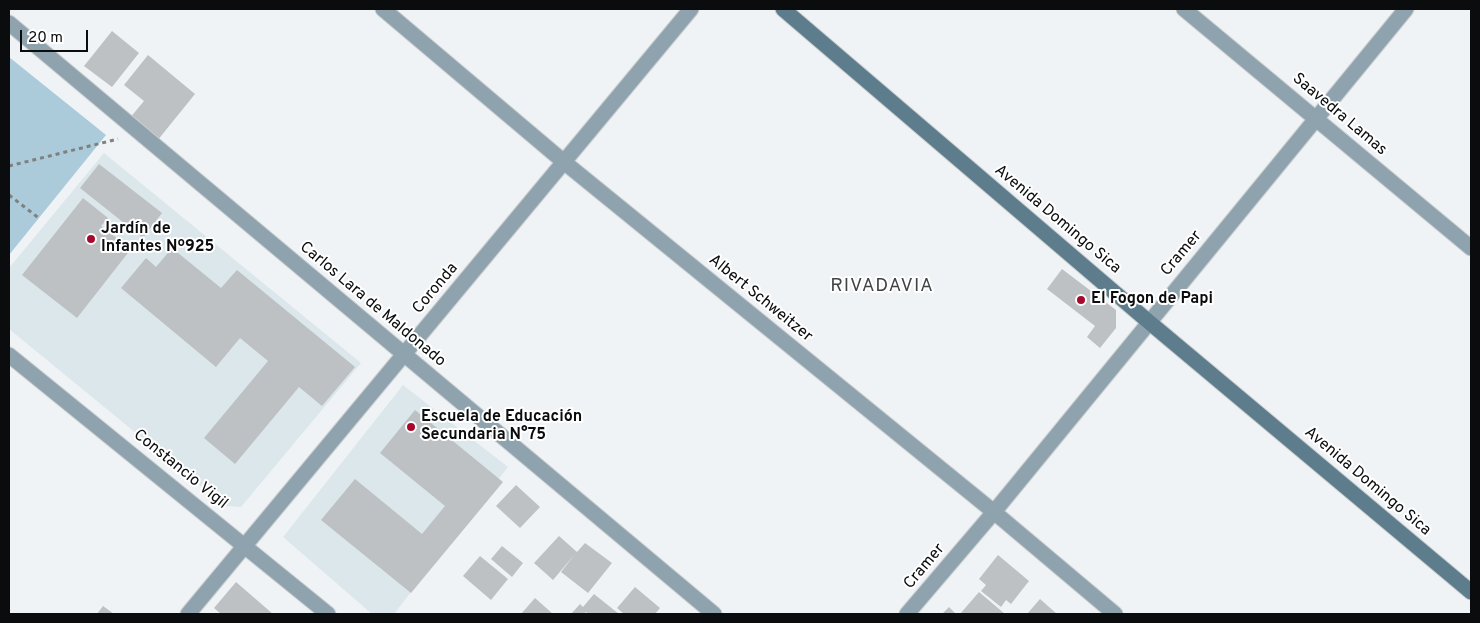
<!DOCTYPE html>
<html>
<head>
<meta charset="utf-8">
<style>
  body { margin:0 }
  #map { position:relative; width:1480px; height:623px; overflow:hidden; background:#f0f3f5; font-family:Overpass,sans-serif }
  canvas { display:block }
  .frame { position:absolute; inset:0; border:10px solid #0b0c0d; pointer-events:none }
  .scale { position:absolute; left:20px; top:30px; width:68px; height:22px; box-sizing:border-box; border:2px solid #0b0c0d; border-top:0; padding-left:6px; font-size:15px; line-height:18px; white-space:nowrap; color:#0b0c0d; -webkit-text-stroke:4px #fff; paint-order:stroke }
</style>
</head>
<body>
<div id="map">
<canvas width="1480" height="623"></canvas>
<div class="frame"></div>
<div class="scale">20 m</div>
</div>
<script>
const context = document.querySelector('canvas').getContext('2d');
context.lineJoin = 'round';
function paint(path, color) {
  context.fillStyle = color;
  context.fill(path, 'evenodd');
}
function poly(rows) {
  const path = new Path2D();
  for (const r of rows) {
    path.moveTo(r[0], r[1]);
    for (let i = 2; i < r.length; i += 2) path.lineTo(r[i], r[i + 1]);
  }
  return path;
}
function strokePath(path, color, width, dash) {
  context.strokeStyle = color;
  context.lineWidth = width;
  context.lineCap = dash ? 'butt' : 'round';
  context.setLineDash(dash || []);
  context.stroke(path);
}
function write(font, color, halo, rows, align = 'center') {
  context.font = font + ' Overpass,sans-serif';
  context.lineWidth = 4;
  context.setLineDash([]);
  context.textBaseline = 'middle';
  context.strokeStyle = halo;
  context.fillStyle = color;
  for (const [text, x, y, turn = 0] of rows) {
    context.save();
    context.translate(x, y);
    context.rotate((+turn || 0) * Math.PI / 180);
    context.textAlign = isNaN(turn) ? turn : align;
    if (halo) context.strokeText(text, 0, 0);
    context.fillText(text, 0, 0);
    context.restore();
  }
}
paint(poly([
  [104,153,361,363,241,507,225,506,9,329,9,268],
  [403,385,508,467,394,614,372,614,283,537]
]), '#dce7ec');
paint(poly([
  [9,57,106,135,9,255]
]), '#abcbda');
paint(poly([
  [112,31,139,53,112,87,84,66],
  [148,55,195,94,157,141,129,119,144,101,124,85],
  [99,164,162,213,143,238,80,188],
  [83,198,108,218,101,226,131,249,77,318,22,275],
  [172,248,221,288,237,270,355,367,322,406,299,387,235,464,204,438,268,361,240,338,216,367,121,288,146,258,156,267],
  [1062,269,1116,310,1116,328,1100,348,1087,337,1095,326,1047,289],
  [415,410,503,482,411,593,321,520,355,479,422,534,445,506,380,453],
  [516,485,540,507,520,528,496,506],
  [559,536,577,552,585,543,612,563,588,593,561,572,575,554,553,580,534,563],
  [502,546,523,563,512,577,491,559],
  [998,555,1029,581,1011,604,1006,600,1001,607,981,591,986,585,979,579],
  [480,556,508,579,491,600,463,576],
  [236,582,273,614,221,614,214,608],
  [635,587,660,608,655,614,624,614,617,608],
  [979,592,1005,614,960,614],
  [594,594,619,614,589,614,586,612,584,614,571,614,580,604,583,607],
  [535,598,553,614,521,614],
  [1040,599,1057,614,1027,614],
  [103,606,114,614,97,614],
  [949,607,956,614,942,614]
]), '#bdc1c3');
const street = poly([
  [383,9,564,162,994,512,1115,614],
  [1184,9,1471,248],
  [9,23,714,614],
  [9,355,328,614],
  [188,614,691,9],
  [907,614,994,512,1406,9]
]);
const secondary = poly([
  [783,9,1149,322,1471,592]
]);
strokePath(street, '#cbced0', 17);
strokePath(secondary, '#cbced0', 17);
strokePath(poly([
  [9,166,118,139],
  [9,195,40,219]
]), '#7e8081', 3, [4, 4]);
strokePath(street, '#8ea3ad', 15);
strokePath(secondary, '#5e7d8c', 15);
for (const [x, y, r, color] of [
  [91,239,5,"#a50a2e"],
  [1081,300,5,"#a50a2e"],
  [411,427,5,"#a50a2e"]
]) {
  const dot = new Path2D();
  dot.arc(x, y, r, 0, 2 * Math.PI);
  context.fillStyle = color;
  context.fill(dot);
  strokePath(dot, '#fff', 2);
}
write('16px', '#0b0c0d', '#fff', [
  ["Saavedra Lamas",1339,115,40],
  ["Avenida Domingo Sica",1057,220,40],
  ["Cramer",1182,254,-50],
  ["Coronda",436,289,-50],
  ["Albert Schweitzer",760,299,39],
  ["Carlos Lara de Maldonado",372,305,40],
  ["Constancio Vigil",180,470,39],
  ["Avenida Domingo Sica",1367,482,40],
  ["Cramer",925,567,-50]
]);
write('bold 16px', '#0b0c0d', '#fff', [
  ["Jardín de",101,230],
  ["Infantes Nº925",101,248],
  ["El Fogon de Papi",1091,300],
  ["Escuela de Educación",421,418],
  ["Secundaria N°75",421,436]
], 'left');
context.letterSpacing = '1px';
write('19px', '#404344', '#fff', [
  ["RIVADAVIA",882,287]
]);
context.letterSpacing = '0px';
</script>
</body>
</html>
